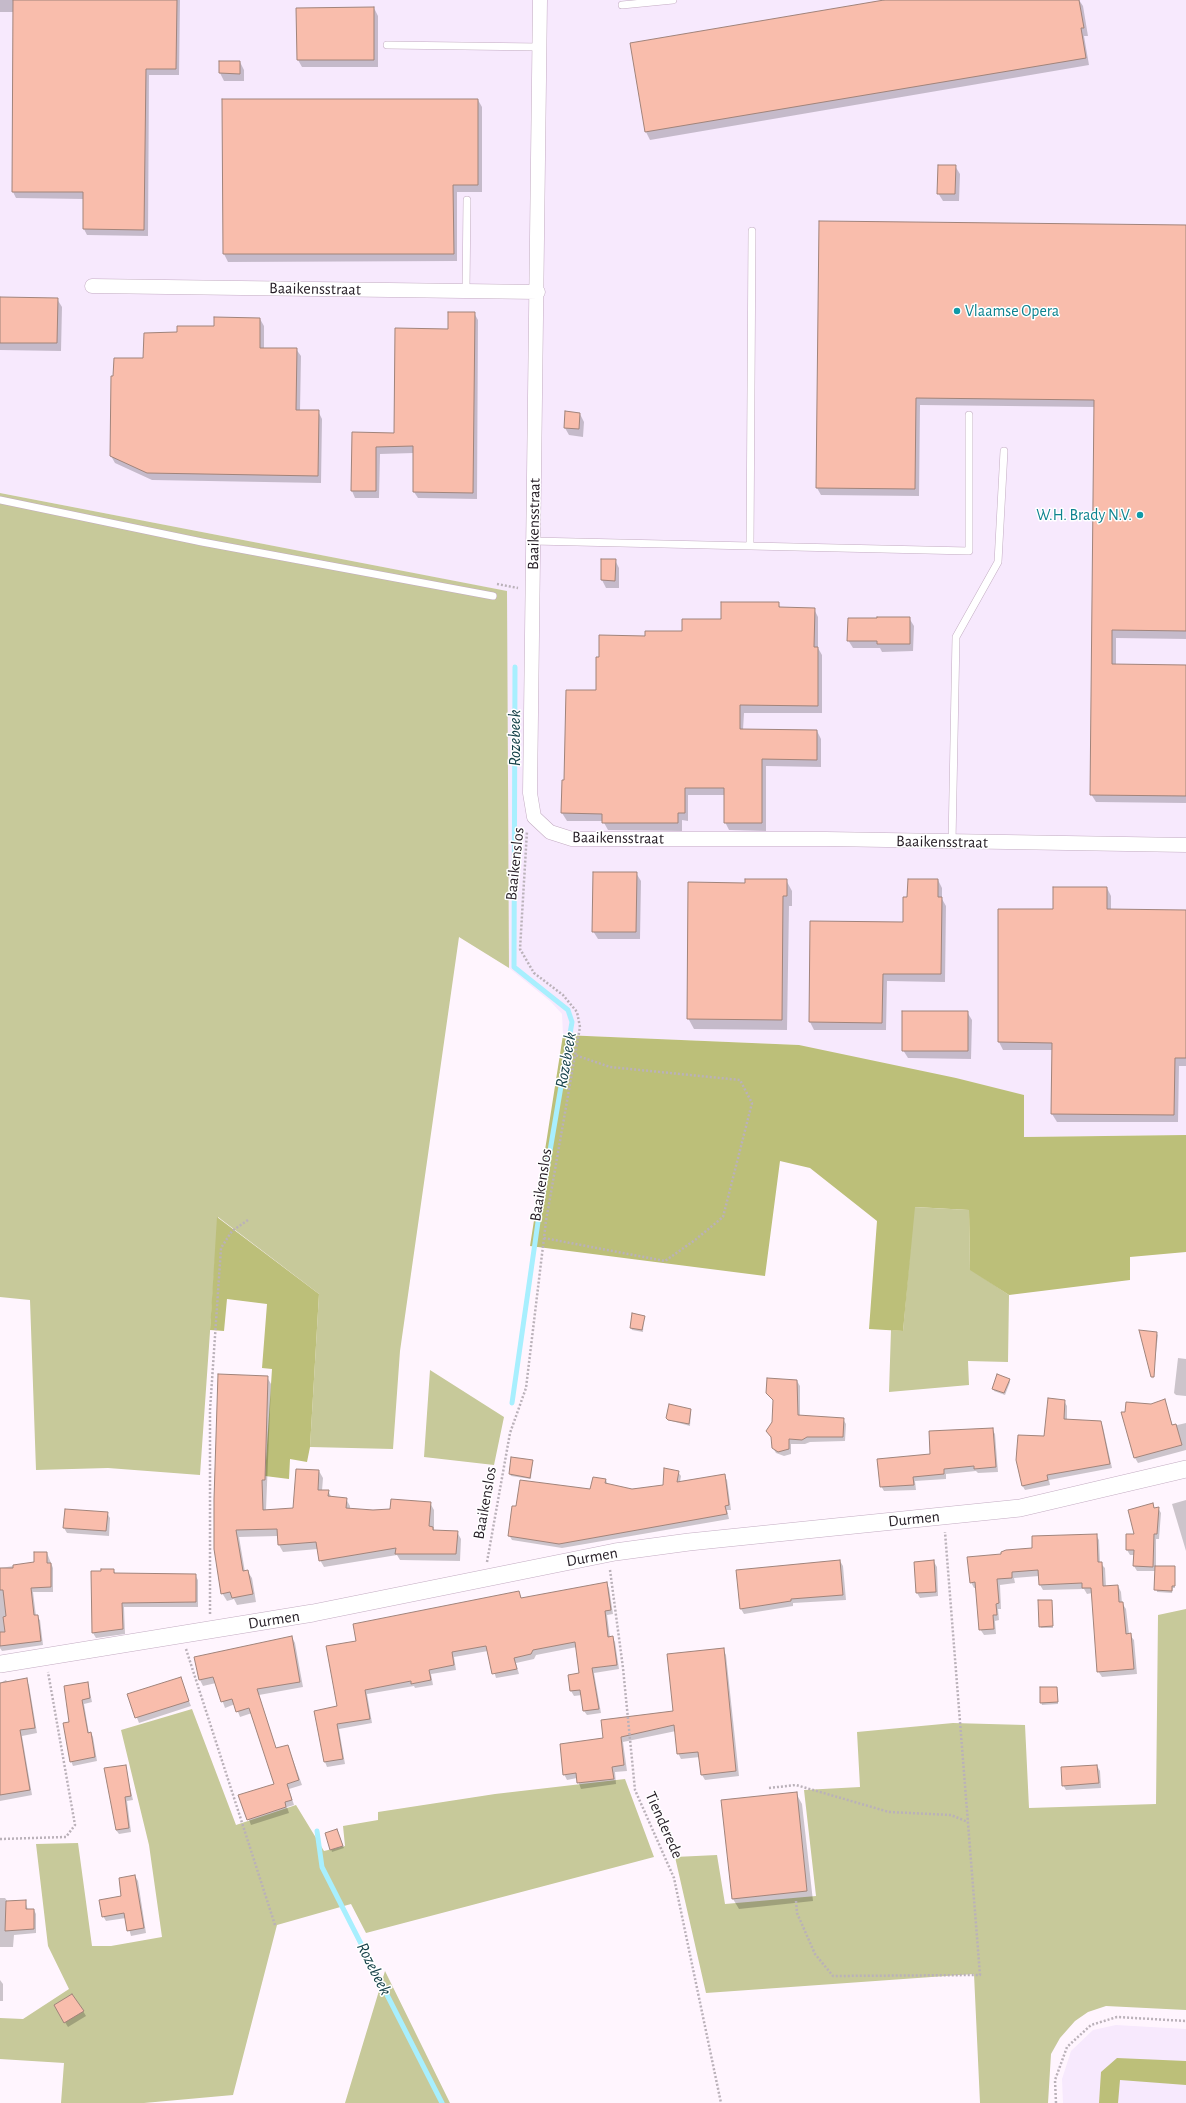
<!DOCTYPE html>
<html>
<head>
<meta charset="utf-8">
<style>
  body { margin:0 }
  canvas { display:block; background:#fff5fe }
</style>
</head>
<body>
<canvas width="1186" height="2103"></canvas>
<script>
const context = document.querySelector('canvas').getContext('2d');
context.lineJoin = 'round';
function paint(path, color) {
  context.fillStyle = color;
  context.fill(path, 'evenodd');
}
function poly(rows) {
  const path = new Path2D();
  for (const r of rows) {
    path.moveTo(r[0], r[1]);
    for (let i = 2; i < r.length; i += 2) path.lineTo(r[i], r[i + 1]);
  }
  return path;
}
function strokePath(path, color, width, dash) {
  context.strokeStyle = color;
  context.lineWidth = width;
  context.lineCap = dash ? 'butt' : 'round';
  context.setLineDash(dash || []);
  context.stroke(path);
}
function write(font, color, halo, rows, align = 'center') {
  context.font = font + ' "Alegreya Sans",sans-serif';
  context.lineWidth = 3;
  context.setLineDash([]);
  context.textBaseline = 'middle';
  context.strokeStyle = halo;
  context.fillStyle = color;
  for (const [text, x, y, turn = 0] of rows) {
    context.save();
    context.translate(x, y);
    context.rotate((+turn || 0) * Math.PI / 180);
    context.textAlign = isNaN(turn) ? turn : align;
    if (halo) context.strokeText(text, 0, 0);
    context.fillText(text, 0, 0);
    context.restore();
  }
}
paint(poly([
  [0,0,1186,0,1186,1135,1023,1137,799,1045,563,1035,562,1014,551,1002,509,968,506,591,0,493],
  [1116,2025,1186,2029,1186,2103,1063,2103,1062,2079,1071,2051,1093,2030]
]), '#f7e9fd');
paint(poly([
  [0,493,507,591,509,968,459,937,400,1351,393,1449,310,1447,319,1294,218,1217,200,1475,108,1468,36,1470,30,1300,0,1297],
  [914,1207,969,1210,970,1269,1009,1295,1008,1362,968,1361,969,1385,889,1392,891,1330,903,1331],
  [430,1370,504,1417,494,1465,424,1457],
  [1186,1609,1186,2010,1106,2006,1088,2012,1075,2021,1060,2038,1051,2054,1048,2103,980,2103,974,1974,706,1993,675,1857,717,1855,725,1904,816,1896,804,1790,860,1787,857,1732,953,1723,1025,1725,1029,1808,1156,1804,1158,1615],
  [192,1709,236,1825,296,1805,324,1851,345,1846,343,1826,378,1820,378,1812,495,1794,625,1779,654,1857,366,1933,351,1904,277,1925,233,2095,144,2103,61,2103,64,2063,0,2059,0,2018,23,2019,69,1989,48,1946,36,1844,78,1843,92,1946,111,1946,162,1937,149,1845,121,1730],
  [385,1971,450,2103,345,2103]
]), '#c7c99a');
paint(poly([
  [563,1035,799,1045,956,1078,1024,1095,1024,1137,1186,1135,1186,1252,1130,1257,1130,1280,1009,1295,970,1270,969,1210,915,1207,903,1331,869,1329,877,1221,810,1168,780,1161,765,1276,530,1246],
  [217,1217,319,1294,310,1447,307,1462,290,1459,289,1479,265,1476,272,1369,262,1368,267,1304,227,1299,224,1331,210,1330],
  [1117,2058,1186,2061,1186,2085,1120,2080,1118,2103,1099,2103,1101,2072]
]), '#bcbf79');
paint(poly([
  [0,0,180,0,179,75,149,75,148,236,87,235,84,229,84,199,16,198,13,192,14,12,0,12],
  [890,0,1079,0,1083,6,1088,36,1084,36,1089,65,650,140,646,132],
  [374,8,378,16,378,67,302,67,298,60],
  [240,62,244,70,244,81,224,81,220,73],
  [223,100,478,100,482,107,482,192,457,192,457,261,228,262,224,254],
  [955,166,960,174,959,201,943,201,938,193],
  [820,222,1186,226,1186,639,1116,638,1116,665,1186,666,1186,803,1096,802,1091,794,1095,407,920,405,919,496,821,495,817,488],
  [0,298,57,299,62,307,61,351,0,350],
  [474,313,478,320,477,499,418,498,414,492,414,453,380,454,379,498,355,498,352,491,352,433,395,434,449,330],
  [260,319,264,326,264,349,296,349,301,356,300,411,318,411,322,419,321,483,152,480,115,463,111,456,144,359,178,332],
  [580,414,584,422,583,437,569,435,565,428],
  [602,560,615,560,619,568,619,588,606,588,602,580],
  [778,603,781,609,814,609,818,617,818,648,822,655,822,713,744,713,743,730,817,731,821,739,821,767,766,766,766,831,729,830,725,822,725,795,688,795,688,821,682,820,682,831,608,830,603,821,567,821,562,813,563,781,565,781,597,691,646,637,683,632],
  [909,618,914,626,913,651,882,652,880,648,853,648,848,640],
  [636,873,641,881,640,939,598,939,593,931],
  [786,880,792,891,792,906,789,906,787,1030,694,1029,688,1018,746,884],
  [938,880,942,888,942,899,946,906,945,982,887,981,886,1030,814,1030,810,1022,904,923,908,898],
  [1107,888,1111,896,1111,910,1186,911,1186,1066,1179,1066,1178,1122,1057,1122,1052,1114,1053,1050,1003,1050,999,1042,999,910,1054,910],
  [967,1012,972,1020,971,1059,908,1058,903,1050],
  [644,1316,643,1332,632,1330,631,1328],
  [1156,1333,1158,1335,1153,1379,1152,1376],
  [1178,1358,1186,1359,1186,1396,1176,1395,1174,1393],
  [267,1377,271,1384,266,1510,294,1509,319,1471,323,1478,322,1491,328,1491,332,1498,346,1499,350,1506,350,1510,373,1511,391,1510,430,1503,434,1510,434,1531,457,1532,461,1539,460,1561,400,1560,397,1555,324,1567,320,1560,318,1549,283,1552,279,1545,278,1536,239,1537,245,1572,247,1571,252,1578,256,1602,237,1605,234,1599,227,1601,222,1593],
  [1009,1380,1010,1382,1005,1395,994,1391,993,1389],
  [797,1381,800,1386,800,1416,843,1419,846,1424,845,1441,810,1442,805,1444,791,1444,791,1454,784,1456,776,1453,773,1448,774,1402,767,1392],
  [1064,1401,1067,1406,1067,1421,1101,1422,1103,1427,1112,1468,1049,1480,1050,1485,1025,1490,1022,1485,1045,1437],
  [1164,1401,1173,1426,1186,1423,1186,1450,1138,1463,1135,1458,1151,1405],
  [691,1410,690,1426,668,1420],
  [992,1429,995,1434,998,1472,978,1473,976,1471,946,1474,946,1479,915,1481,916,1490,884,1491,881,1486,931,1455],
  [532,1461,531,1479,511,1476,510,1474],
  [678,1472,681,1476,680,1482,724,1476,727,1480,731,1510,727,1510,729,1519,562,1548,512,1540,509,1535,591,1490,606,1480,608,1485,632,1490,664,1486],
  [1186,1500,1186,1551,1172,1504],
  [1152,1504,1155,1509,1158,1508,1161,1513,1159,1539,1156,1539,1156,1566,1174,1567,1175,1588,1173,1588,1172,1593,1157,1592,1156,1571,1137,1571,1134,1566,1135,1555,1130,1555,1127,1550],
  [107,1513,110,1518,109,1536,67,1533,64,1528],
  [1096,1535,1099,1540,1100,1563,1105,1568,1106,1587,1118,1586,1121,1592,1122,1603,1126,1609,1129,1634,1134,1640,1137,1674,1102,1677,1098,1671,1092,1593,1087,1594,1084,1589,1043,1590,1040,1585,1039,1576,1014,1578,1015,1583,1000,1585,1001,1609,998,1609,999,1620,995,1621,996,1634,984,1635,980,1629,976,1588,974,1588,971,1582,1002,1555],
  [47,1553,53,1568,53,1592,33,1592,36,1616,40,1620,43,1645,2,1651,0,1648,0,1568,35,1563],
  [840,1561,843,1566,846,1600,793,1603,793,1606,744,1614,741,1609,737,1571],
  [934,1562,937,1567,938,1596,920,1598,917,1593],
  [113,1570,116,1574,195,1575,198,1580,198,1607,124,1607,125,1634,96,1638,93,1633],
  [606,1583,609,1588,613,1614,607,1615,610,1638,612,1637,615,1642,619,1669,594,1673,601,1713,587,1715,584,1711,582,1695,574,1696,571,1691,570,1676,580,1674,577,1647,536,1655,534,1659,516,1663,519,1674,496,1678,488,1651,454,1657,456,1670,431,1674,433,1685,415,1688,414,1686,367,1694,372,1723,339,1729,345,1764,327,1767,325,1762,315,1711,338,1707,357,1642,518,1592,522,1599],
  [1051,1601,1053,1628,1041,1628,1040,1626],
  [292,1637,295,1643,303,1687,259,1695,276,1749,288,1746,302,1785,289,1789,294,1805,287,1807,289,1813,251,1825,240,1796,275,1784,252,1713,240,1717,235,1704,225,1708,216,1683,203,1686,200,1680,195,1658],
  [723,1649,726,1655,739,1776,705,1780,702,1775,700,1757,681,1759,678,1753,676,1731,623,1742,627,1771,615,1772,616,1784,581,1789,577,1778,567,1780,564,1774,604,1739,674,1712],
  [180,1678,191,1706,139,1723,128,1695],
  [6,1680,8,1683,26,1680,29,1685,37,1733,22,1736,32,1795,0,1801,0,1683],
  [88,1683,92,1702,84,1704,89,1734,91,1733,93,1737,97,1761,73,1766,71,1761,70,1723],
  [1057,1688,1058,1704,1042,1705,1041,1702],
  [125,1766,133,1800,127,1801,131,1832,119,1834,116,1830],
  [1097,1766,1100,1771,1101,1788,1066,1790,1063,1785],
  [796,1793,802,1804,813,1901,739,1909,733,1899,722,1801],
  [337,1830,344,1848,332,1852,326,1834],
  [135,1876,138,1881,146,1933,131,1936,126,1918,106,1921,103,1916,123,1897],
  [0,1898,5,1898,8,1902,25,1901,28,1910,34,1910,36,1914,36,1933,14,1935,13,1947,0,1947],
  [0,1980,3,1984,3,2001,0,2001],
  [55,2006,83,2011,86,2016,68,2027]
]), '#0003');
strokePath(poly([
  [512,1403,539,1215,572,1022,568,1010,514,967,515,667],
  [317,1831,322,1867,442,2103]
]), '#a8effe', 5);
const building = poly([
  [13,0,177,0,176,69,146,69,144,230,83,229,83,192,12,192,13,0],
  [884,0,1079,0,1084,28,1081,28,1086,58,645,132,630,43,884,0],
  [374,7,374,60,297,60,296,8,374,7],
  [219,61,240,61,240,74,219,73,219,61],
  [222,99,478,99,478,185,453,185,454,254,223,254,222,99],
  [938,165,956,165,955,194,937,194,938,165],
  [819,221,1186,225,1186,631,1112,630,1112,664,1186,665,1186,796,1090,795,1094,400,916,398,915,489,816,488,819,221],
  [0,297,58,298,57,343,0,343,0,297],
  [448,312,475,312,473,493,413,492,413,446,376,447,376,491,351,491,352,432,394,433,395,328,448,329,448,312],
  [214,317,260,318,260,348,297,348,296,410,319,410,318,476,147,473,110,456,111,376,113,376,114,358,143,358,144,333,177,332,177,326,214,326,214,317],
  [565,411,580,413,579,429,564,428,565,411],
  [601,559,616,559,615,581,601,580,601,559],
  [721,602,779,602,779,607,815,608,814,647,818,647,818,706,740,705,740,729,817,730,817,760,762,759,762,823,724,823,724,788,685,788,685,813,678,813,678,823,602,823,602,814,561,813,562,780,564,780,566,690,596,690,596,657,599,657,599,635,645,636,645,631,682,631,682,619,721,619,721,602],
  [877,617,910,617,910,644,877,644,877,641,847,641,848,618,877,618,877,617],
  [593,872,637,872,636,932,592,932,593,872],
  [745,879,787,879,787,896,783,896,782,1020,687,1019,688,882,745,883,745,879],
  [908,879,938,879,938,897,942,897,941,974,883,974,882,1023,809,1022,810,921,903,922,903,897,907,897,908,879],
  [1053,887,1107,887,1107,909,1186,910,1186,1058,1175,1058,1174,1115,1051,1114,1052,1043,998,1042,998,909,1053,909,1053,887],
  [902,1011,968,1011,968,1051,902,1051,902,1011],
  [632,1313,645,1316,642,1330,630,1328,632,1313],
  [1139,1330,1157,1332,1154,1377,1151,1377,1139,1330],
  [218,1374,268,1376,265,1480,262,1480,263,1510,293,1508,296,1469,319,1470,318,1490,329,1490,328,1496,347,1498,346,1508,373,1510,390,1509,391,1499,431,1502,429,1526,433,1527,433,1530,458,1531,456,1554,395,1554,396,1548,319,1561,316,1542,278,1545,277,1529,236,1530,243,1571,248,1570,253,1594,232,1598,230,1592,221,1594,214,1549,214,1499,218,1374],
  [997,1374,1010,1379,1004,1393,992,1389,997,1374],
  [767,1378,797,1380,798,1415,844,1418,843,1437,807,1437,802,1440,789,1439,789,1449,778,1452,772,1448,771,1437,766,1431,772,1422,773,1400,766,1393,767,1378],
  [1048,1398,1065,1400,1064,1419,1101,1421,1110,1464,1047,1475,1048,1480,1022,1486,1016,1460,1018,1435,1044,1436,1048,1398],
  [1165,1399,1172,1425,1176,1424,1182,1445,1134,1458,1121,1412,1125,1412,1126,1402,1151,1404,1165,1399],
  [669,1404,691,1409,689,1424,668,1420,666,1418,669,1404],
  [993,1428,996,1467,974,1469,974,1466,944,1469,944,1474,913,1477,914,1485,880,1487,877,1459,930,1454,929,1431,993,1428],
  [511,1457,533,1460,530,1478,509,1474,511,1457],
  [664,1468,679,1471,677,1482,725,1474,729,1505,725,1506,727,1514,559,1544,508,1536,512,1506,516,1506,520,1480,590,1489,593,1477,606,1479,605,1483,632,1489,640,1488,663,1485,664,1468],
  [1153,1503,1154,1508,1159,1507,1157,1534,1154,1534,1153,1567,1133,1566,1134,1550,1126,1550,1126,1534,1134,1534,1128,1510,1153,1503],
  [65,1509,108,1512,106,1531,63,1528,65,1509],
  [1097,1534,1098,1562,1102,1562,1103,1586,1118,1585,1119,1602,1123,1602,1126,1634,1131,1633,1134,1669,1097,1672,1091,1588,1082,1588,1082,1583,1039,1585,1038,1570,1012,1572,1012,1578,997,1579,999,1603,996,1604,997,1615,993,1615,994,1629,979,1630,975,1582,970,1583,967,1557,1001,1554,1001,1552,1006,1550,1032,1548,1032,1536,1097,1534],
  [34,1552,47,1552,47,1563,51,1563,51,1587,31,1588,34,1615,38,1615,41,1641,0,1646,0,1632,5,1632,3,1617,6,1616,3,1590,0,1590,0,1568,13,1568,13,1565,34,1562,34,1552],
  [840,1560,843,1595,791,1599,791,1601,740,1609,736,1570,840,1560],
  [934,1560,936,1592,916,1593,914,1562,934,1560],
  [1155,1566,1175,1566,1175,1586,1172,1586,1172,1591,1154,1590,1155,1566],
  [101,1569,114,1569,114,1573,196,1574,196,1602,122,1603,123,1629,92,1633,91,1571,101,1571,101,1569],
  [607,1582,611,1610,605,1611,608,1637,613,1636,617,1665,592,1668,599,1709,583,1711,580,1690,570,1691,568,1675,579,1673,575,1642,533,1650,531,1654,514,1658,517,1669,492,1674,486,1646,452,1652,454,1665,429,1670,431,1680,411,1684,411,1681,365,1690,370,1719,337,1724,343,1759,324,1762,314,1711,337,1706,326,1646,356,1641,353,1624,519,1591,521,1598,607,1582],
  [1038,1600,1052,1600,1053,1626,1039,1627,1038,1600],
  [292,1636,300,1682,257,1689,276,1748,288,1745,299,1780,287,1784,292,1800,285,1802,286,1807,247,1820,238,1795,274,1784,249,1708,236,1712,232,1699,221,1702,213,1677,199,1680,194,1657,292,1636],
  [724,1648,736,1771,701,1775,698,1752,677,1754,674,1725,621,1737,624,1765,612,1767,614,1779,577,1783,576,1773,563,1775,560,1744,603,1738,601,1720,673,1711,667,1654,724,1648],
  [181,1677,189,1701,135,1718,127,1694,181,1677],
  [27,1678,35,1728,20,1730,30,1790,0,1795,0,1683,27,1678],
  [88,1682,90,1698,82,1700,88,1733,91,1732,95,1757,70,1762,63,1723,69,1722,64,1686,88,1682],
  [1040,1687,1057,1687,1058,1702,1040,1703,1040,1687],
  [126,1765,131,1796,125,1797,129,1828,116,1830,104,1768,126,1765],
  [1097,1765,1099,1783,1062,1786,1061,1767,1097,1765],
  [797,1792,807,1891,732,1899,721,1800,797,1792],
  [337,1829,343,1846,330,1850,325,1833,337,1829],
  [135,1875,144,1928,127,1931,124,1913,102,1917,99,1900,121,1896,119,1878,135,1875],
  [26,1900,26,1909,34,1909,34,1929,5,1931,6,1901,26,1900],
  [72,1994,84,2011,64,2023,54,2005,72,1994]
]);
paint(building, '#f9bdac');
strokePath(building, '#a1847b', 1);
const service = poly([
  [622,5,673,0],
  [387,45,540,47],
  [466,291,467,200],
  [0,500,202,542,493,596],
  [533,541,969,551,969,415],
  [750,545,752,231],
  [952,842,956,637,998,562,1004,451]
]);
const minor = poly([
  [540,0,530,793,534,817,550,832,572,839,826,839,1186,845],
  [92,286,538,292]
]);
const tertiary = poly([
  [0,1664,313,1613,615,1552,689,1542,1020,1508,1186,1469]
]);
strokePath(service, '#c3acc2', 8);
strokePath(minor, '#c3acc2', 15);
strokePath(tertiary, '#c3acc2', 18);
strokePath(poly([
  [497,584,518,588],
  [544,1238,665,1261,695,1240,723,1217,752,1103,740,1080,610,1067,575,1055],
  [487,1562,510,1433,526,1388,546,1221,580,1027,577,1012,563,995,534,973,520,949,527,831],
  [610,1570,623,1668,635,1790,674,1878,721,2103],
  [210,1614,210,1410,221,1248,232,1231,248,1220],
  [186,1649,275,1925],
  [769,1788,796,1785,889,1812,951,1815,968,1822],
  [0,1839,66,1837,75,1825,48,1672],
  [796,1901,797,1913,815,1954,833,1976,980,1975,945,1532],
  [1056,2103,1055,2080,1067,2047,1091,2025,1117,2017,1186,2021]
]), '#bab1b9', 2.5, [2, 2]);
strokePath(service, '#fff', 7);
strokePath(minor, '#fff', 14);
strokePath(tertiary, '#fff', 17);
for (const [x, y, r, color] of [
  [957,311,4,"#0f9aa8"],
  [1140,515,4,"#0f9aa8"]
]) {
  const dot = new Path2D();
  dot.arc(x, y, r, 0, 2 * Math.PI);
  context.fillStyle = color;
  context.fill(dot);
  strokePath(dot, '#fff', 1.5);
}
write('16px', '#241c24', '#fff', [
  ["Baaikensstraat",315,289,1],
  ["Baaikensstraat",534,524,-89],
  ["Baaikensstraat",618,838,1],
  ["Baaikensstraat",942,842,1],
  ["Baaikenslos",515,864,-84],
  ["Baaikenslos",541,1185,-81],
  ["Baaikenslos",485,1503,-80],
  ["Durmen",914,1519,-6],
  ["Durmen",592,1557,-10],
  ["Durmen",274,1620,-9],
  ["Tienderede",664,1825,66]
]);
write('16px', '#0d838f', '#fff', [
  ["Vlaamse Opera",965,311],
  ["W.H. Brady N.V.",1132,515,"right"]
], 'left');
write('italic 17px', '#154048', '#fff', [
  ["Rozebeek",515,738,-90],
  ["Rozebeek",566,1060,-80],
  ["Rozebeek",374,1969,63]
]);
</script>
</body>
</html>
